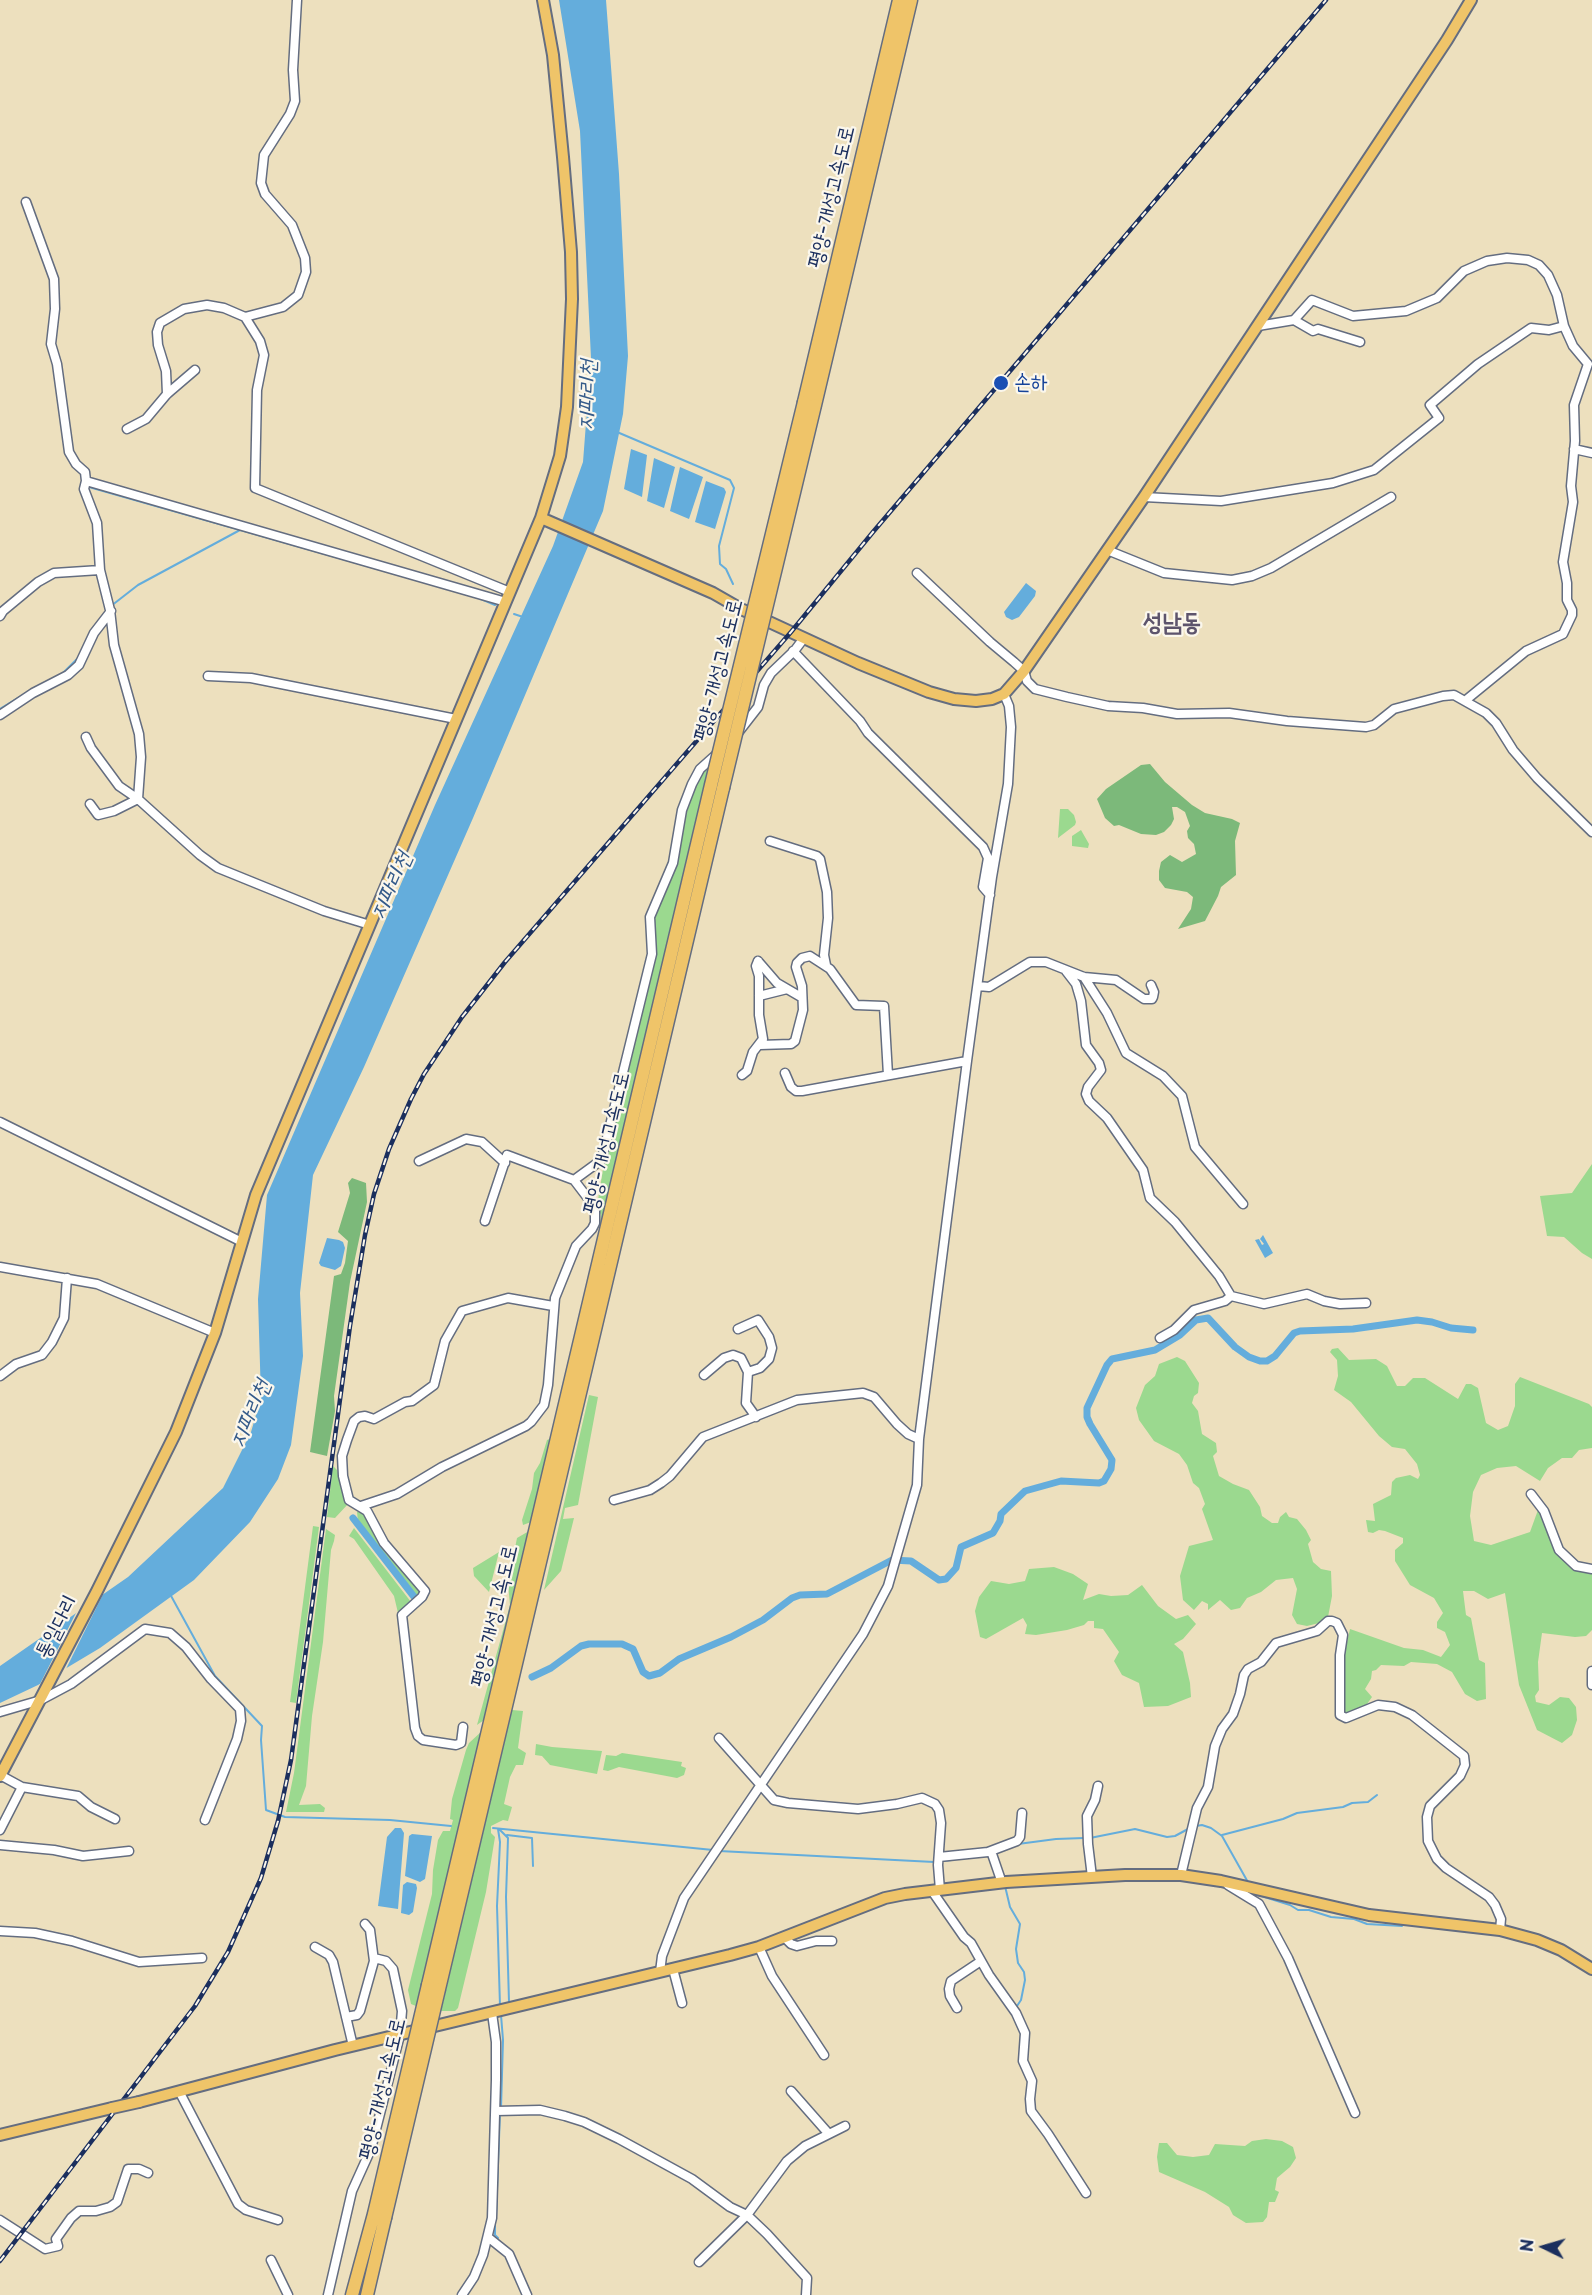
<!DOCTYPE html>
<html>
<head>
<meta charset="utf-8">
<style>
  body { margin:0 }
  #map { position:relative; width:1592px; height:2295px; overflow:hidden; background:#ede0be; font-family:"Playpen Sans",sans-serif }
  canvas { display:block }
  .north { position:absolute; left:1514px; top:2217px; width:60px; height:60px; -webkit-text-stroke:4px #fbf7ec; paint-order:stroke; rotate:275deg; font-size:16px; font-weight:700; line-height:24px; text-align:center; color:#1b2f5e }
  .north::after { content:''; display:block; margin:auto; width:21px; height:27px; background:#1b2f5e; clip-path:polygon(50% 0,100% 100%,50% 72%,0 100%) }
</style>
</head>
<body>
<div id="map">
<canvas width="1592" height="2295"></canvas>
<div class="north">N</div>
</div>
<script>
const context = document.querySelector('canvas').getContext('2d');
context.lineJoin = 'round';
function paint(path, color) {
  context.fillStyle = color;
  context.fill(path, 'evenodd');
}
function poly(rows) {
  const path = new Path2D();
  for (const r of rows) {
    path.moveTo(r[0], r[1]);
    for (let i = 2; i < r.length; i += 2) path.lineTo(r[i], r[i + 1]);
  }
  return path;
}
function strokePath(path, color, width, dash) {
  context.strokeStyle = color;
  context.lineWidth = width;
  context.lineCap = dash ? 'butt' : 'round';
  context.setLineDash(dash || []);
  context.stroke(path);
}
function write(font, color, halo, rows, align = 'center') {
  context.font = font + ' "Playpen Sans","Poor Story",sans-serif';
  context.lineWidth = 4.5;
  context.setLineDash([]);
  context.textBaseline = 'middle';
  context.strokeStyle = halo;
  context.fillStyle = color;
  for (const [text, x, y, turn = 0] of rows) {
    context.save();
    context.translate(x, y);
    context.rotate((+turn || 0) * Math.PI / 180);
    context.textAlign = isNaN(turn) ? turn : align;
    if (halo) context.strokeText(text, 0, 0);
    context.fillText(text, 0, 0);
    context.restore();
  }
}
paint(poly([
  [709,767,604,1225,600,1225,601,1215,597,1206,605,1157,646,992,653,914,677,859,683,815,702,770],
  [1060,809,1068,809,1074,815,1076,822,1075,825,1058,838],
  [1081,830,1089,844,1088,848,1072,846,1072,836],
  [1592,1164,1592,1259,1582,1253,1564,1237,1547,1236,1540,1196,1572,1193],
  [1338,1348,1349,1360,1376,1359,1387,1366,1397,1386,1405,1386,1413,1378,1425,1378,1458,1399,1466,1384,1471,1384,1478,1388,1486,1423,1498,1430,1508,1426,1515,1406,1515,1384,1520,1377,1589,1404,1592,1407,1592,1448,1579,1450,1572,1458,1562,1458,1548,1468,1540,1481,1516,1466,1497,1468,1481,1475,1473,1492,1470,1516,1474,1541,1491,1545,1530,1532,1538,1510,1558,1555,1572,1569,1592,1573,1592,1630,1586,1636,1575,1637,1542,1633,1538,1662,1539,1690,1535,1696,1536,1702,1549,1705,1560,1697,1569,1698,1576,1707,1577,1720,1572,1735,1562,1743,1537,1730,1519,1685,1505,1593,1488,1599,1474,1591,1463,1591,1466,1615,1471,1618,1479,1660,1485,1663,1486,1699,1477,1701,1465,1694,1452,1672,1437,1664,1411,1662,1404,1666,1381,1665,1376,1670,1372,1671,1371,1679,1365,1689,1372,1697,1367,1704,1348,1714,1344,1711,1344,1656,1350,1629,1404,1648,1423,1650,1441,1657,1450,1645,1445,1632,1437,1628,1437,1622,1443,1613,1434,1598,1410,1585,1395,1561,1395,1550,1403,1543,1403,1538,1385,1531,1379,1530,1373,1533,1368,1532,1366,1520,1375,1521,1373,1504,1391,1495,1392,1482,1396,1478,1410,1475,1418,1479,1420,1475,1417,1464,1405,1449,1392,1447,1379,1436,1351,1402,1334,1390,1338,1376,1337,1360,1330,1352,1332,1349],
  [1177,1357,1185,1361,1199,1383,1198,1393,1194,1396,1192,1403,1198,1411,1202,1434,1216,1443,1217,1452,1213,1456,1219,1476,1233,1484,1249,1490,1260,1507,1262,1516,1272,1523,1278,1523,1280,1517,1286,1512,1289,1517,1297,1519,1306,1530,1311,1540,1308,1544,1313,1562,1321,1569,1331,1571,1332,1596,1328,1617,1319,1623,1307,1626,1297,1624,1292,1615,1297,1589,1293,1578,1276,1580,1261,1592,1247,1598,1240,1608,1231,1610,1220,1600,1208,1610,1208,1604,1202,1601,1194,1610,1183,1600,1180,1576,1189,1546,1213,1540,1202,1509,1205,1504,1199,1488,1193,1483,1187,1465,1179,1454,1154,1441,1139,1420,1136,1408,1145,1385,1155,1376,1159,1364],
  [589,1395,598,1397,578,1505,565,1508,563,1519,574,1518,561,1571,544,1590],
  [554,1437,531,1522,523,1525,522,1520,532,1489,534,1473,540,1463,547,1440],
  [333,1466,337,1470,349,1503,335,1518,327,1517],
  [357,1512,363,1512,422,1593,418,1597,358,1522],
  [313,1526,319,1527,296,1703,290,1702],
  [354,1528,411,1602,398,1613,394,1596,354,1539,349,1536],
  [326,1529,335,1535,334,1541,331,1550,323,1642,312,1716,306,1786,299,1805,320,1804,325,1808,324,1812,286,1812,294,1773],
  [529,1531,484,1720,477,1725,510,1605,508,1583,517,1538],
  [499,1552,489,1592,474,1576,473,1568],
  [1054,1567,1073,1574,1088,1584,1083,1600,1099,1594,1111,1596,1128,1595,1142,1585,1158,1606,1176,1619,1188,1615,1196,1624,1183,1639,1174,1644,1183,1652,1190,1683,1191,1697,1168,1706,1144,1707,1139,1683,1122,1675,1114,1661,1119,1652,1103,1629,1094,1628,1094,1621,1088,1621,1084,1625,1067,1630,1036,1635,1025,1634,1027,1625,1023,1618,986,1639,980,1637,975,1611,979,1597,991,1581,1009,1584,1025,1581,1029,1569],
  [512,1710,523,1711,518,1748,526,1753,523,1765,516,1765,510,1777,504,1804,512,1807,508,1821,503,1820,491,1826,491,1833,495,1837,486,1892,458,2008,455,2011,441,2011],
  [482,1731,416,2006,411,2004,408,1990,432,1894,433,1870,438,1840,443,1831,450,1831,453,1820,450,1819,452,1799,466,1750,469,1743],
  [536,1744,552,1747,602,1751,597,1774,550,1765,542,1756,535,1755],
  [622,1753,682,1762,681,1766,686,1768,684,1775,677,1778,619,1767,608,1771,603,1770,606,1755,616,1756],
  [1266,2139,1282,2141,1293,2147,1296,2158,1290,2167,1277,2178,1275,2190,1279,2192,1275,2202,1269,2202,1267,2217,1263,2222,1246,2223,1233,2215,1229,2207,1205,2192,1159,2172,1157,2157,1159,2143,1167,2143,1177,2155,1193,2157,1209,2155,1215,2144,1245,2146,1252,2141]
]), '#9bd98f');
paint(poly([
  [1150,764,1165,782,1192,805,1205,813,1232,819,1240,823,1235,841,1236,875,1221,887,1218,896,1205,921,1178,929,1191,909,1193,897,1187,892,1165,888,1159,880,1159,871,1161,862,1170,855,1182,862,1196,854,1194,844,1188,838,1187,831,1190,826,1185,812,1177,807,1172,807,1174,819,1171,825,1164,832,1156,835,1141,834,1119,825,1114,826,1105,818,1097,799,1106,789,1141,765],
  [352,1178,366,1183,367,1202,350,1282,334,1396,335,1411,327,1456,310,1452,334,1276,341,1274,345,1263,348,1241,338,1232,350,1193,348,1183]
]), '#7cb97a');
paint(poly([
  [559,0,606,0,619,174,628,356,623,414,603,511,473,818,364,1067,313,1175,300,1293,303,1356,291,1445,278,1479,250,1522,194,1580,100,1648,38,1685,0,1703,0,1666,128,1577,223,1488,251,1432,261,1398,258,1299,267,1195,435,805,553,546,583,462,591,358,580,131],
  [631,449,647,455,642,497,624,489],
  [654,458,675,467,664,508,647,501],
  [680,467,703,477,689,519,670,511],
  [706,481,724,488,726,492,715,529,695,522],
  [1026,583,1036,591,1035,596,1019,617,1012,620,1006,617,1004,612],
  [1263,1235,1273,1253,1265,1258,1255,1240,1259,1239,1262,1245,1264,1244,1260,1239],
  [327,1238,339,1240,343,1242,345,1248,341,1266,335,1270,321,1266,319,1263],
  [395,1828,401,1828,404,1833,398,1909,378,1906,387,1837],
  [412,1834,432,1836,425,1879,420,1882,405,1876,409,1836],
  [407,1882,416,1884,417,1888,413,1912,409,1915,401,1913,403,1885]
]), '#64addc');
paint(poly([
  [104,1592,65,1671,40,1684,78,1609]
]), '#ede0be');
strokePath(poly([
  [617,432,730,480,734,488,719,546,720,564,726,569,733,584],
  [89,487,395,574],
  [481,599,495,605],
  [111,606,138,585,240,530],
  [514,614,523,617],
  [62,674,77,659],
  [0,709,31,690],
  [170,1594,215,1676,262,1726,261,1740,266,1810,285,1817,390,1820,451,1826],
  [1196,1826,1202,1825,1211,1828,1222,1836,1249,1884],
  [493,1828,713,1850],
  [498,1829,500,1842,497,1906,500,2006],
  [500,1830,508,1838,506,1897,509,2002],
  [507,1835,532,1838,533,1866],
  [1222,1835,1283,1819,1297,1813,1343,1807,1352,1803,1368,1802,1377,1795],
  [1090,1838,1135,1829,1167,1837,1175,1836,1188,1829],
  [1018,1844,1056,1839,1084,1838],
  [719,1851,934,1862],
  [940,1861,952,1860],
  [1005,1886,1010,1907,1020,1924,1016,1949,1018,1963,1024,1972,1025,1980,1021,2000,1015,2009],
  [1255,1894,1290,1905,1298,1910,1309,1910,1331,1917,1354,1919,1367,1924,1402,1926],
  [948,1908,962,1928],
  [501,2108,503,2040,501,2015],
  [496,2216,500,2113],
  [495,2224,495,2235,498,2238]
]), '#64addc', 2);
strokePath(poly([
  [353,1518,415,1598],
  [532,1677,551,1668,581,1646,589,1644,622,1644,633,1649,643,1672,649,1676,660,1673,679,1659,731,1637,763,1620,792,1598,800,1595,827,1594,892,1560,911,1561,939,1580,946,1579,956,1568,961,1547,993,1533,1000,1521,1001,1514,1025,1491,1061,1481,1099,1483,1104,1481,1111,1469,1112,1460,1090,1424,1087,1417,1087,1408,1107,1365,1112,1359,1155,1350,1180,1335,1196,1320,1208,1318,1235,1347,1249,1357,1260,1361,1267,1361,1275,1356,1294,1333,1300,1331,1353,1329,1417,1320,1432,1322,1451,1328,1473,1330]
]), '#64addc', 7);
const minor = poly([
  [26,202,54,279,55,309,51,344,57,364,69,452,76,464,85,472,86,481,84,489,97,523,100,570,110,610,114,645,139,734,141,757,138,799,200,855,218,868,324,911,370,925],
  [245,317,283,307,298,295,306,272,305,258,292,225,265,194,261,183,264,155,290,114,295,101,293,70,297,0],
  [1294,320,1312,300,1353,316,1406,311,1437,298,1464,271,1487,261,1507,258,1528,260,1539,265,1548,275,1557,295,1564,326,1573,346,1588,364,1574,405,1575,441,1571,486,1573,502,1563,562,1567,583,1567,600,1572,610,1572,615,1563,634,1526,651,1466,700],
  [1258,326,1294,320,1313,331,1318,329,1360,342],
  [167,394,166,371,158,345,157,332,160,323,184,309,207,305,224,308,245,317,260,341,264,355,257,390,255,488,510,592],
  [127,429,146,419,167,394,195,370],
  [1574,449,1592,453],
  [86,481,506,602],
  [1144,497,1221,501,1333,483,1374,470,1439,418,1430,405,1478,364,1531,328,1549,330,1564,326],
  [1107,550,1164,573,1232,580,1252,576,1271,568,1391,497],
  [917,573,990,642,1014,662,1024,671,1027,681,1035,689,1067,697,1108,706,1143,708,1177,714,1229,713,1287,721,1366,727,1374,725,1394,709,1443,696,1454,695,1486,713,1496,723,1513,750,1537,778,1592,832],
  [0,616,3,611,38,582,54,573,100,570],
  [793,651,860,721,868,733,983,847,988,858,983,887,990,895],
  [208,676,251,678,456,719],
  [0,715,33,693,68,675,79,665,94,633,111,611],
  [737,734,758,707,764,685,771,673,795,650,804,638],
  [86,737,91,748,119,786,138,799,114,811,98,815,90,804],
  [770,841,817,856,820,859,827,892,828,918,824,955,826,965],
  [758,961,777,983,801,997],
  [1066,971,1076,984,1081,1001,1086,1045,1099,1063,1101,1070,1088,1087,1086,1094,1089,1101,1107,1118,1143,1170,1150,1198,1175,1222,1219,1276,1231,1296,1225,1301,1194,1310,1174,1330,1160,1338],
  [1084,977,1107,1013,1126,1053,1163,1076,1182,1096,1195,1147,1243,1204],
  [978,986,989,987,1030,962,1046,962,1084,977,1116,980,1144,999,1152,999,1153,997,1154,992,1151,985],
  [759,996,787,989],
  [760,1045,791,1044,795,1041,803,1010,802,986,796,967,797,963,802,958,810,956,830,969,856,1005,884,1006,888,1075],
  [785,1073,791,1087,796,1091,802,1091,967,1061],
  [742,1075,747,1071,753,1052,763,1039,759,1015,759,976,756,966,758,961],
  [0,1122,242,1242],
  [419,1161,466,1139,482,1142,505,1163],
  [574,1180,600,1161,603,1154,652,954,650,917,673,863,682,810,692,784,700,769,719,752],
  [0,1267,97,1284,215,1333],
  [1231,1296,1264,1304,1307,1294,1324,1301,1340,1304,1366,1303],
  [738,1329,758,1320,769,1337,772,1348,769,1359,760,1368,748,1372],
  [704,1375,724,1358,733,1355,741,1358,748,1372,746,1403,756,1417],
  [0,1376,16,1364,42,1355,52,1342,64,1318,67,1278],
  [1531,1494,1544,1511,1559,1550,1576,1566,1592,1569],
  [614,1500,650,1490,661,1483,670,1476,703,1437,797,1400,863,1393,874,1397,897,1424,908,1434,919,1439],
  [361,1506,397,1494,442,1467,526,1426,531,1422,544,1405,548,1385,555,1298,576,1246,592,1229,595,1223,595,1211,590,1201,574,1180,507,1155,485,1221],
  [1592,1671,1592,1685],
  [0,1712,41,1700,71,1684,145,1629,170,1633,186,1647,211,1679,240,1709,241,1721,237,1739,205,1820],
  [463,1727,461,1743,456,1745,423,1740,418,1736,415,1728,402,1615,422,1597,425,1591,384,1543,367,1511,349,1500,343,1476,342,1456,347,1440,354,1421,359,1417,365,1416,374,1419,405,1402,412,1401,434,1385,445,1341,462,1311,508,1298,553,1306],
  [719,1738,774,1800,788,1803,858,1809,897,1804,922,1798,935,1804,939,1810,941,1823,938,1865,940,1890],
  [0,1775,22,1787,78,1796,91,1807,115,1819],
  [0,1830,22,1787],
  [0,1845,54,1850,83,1856,129,1851],
  [991,1851,1002,1883],
  [939,1857,988,1852,1017,1841,1020,1837,1022,1813],
  [1181,1875,1197,1808,1208,1787,1215,1746,1222,1729,1233,1714,1240,1694,1244,1675,1248,1669,1261,1662,1276,1643,1317,1631,1328,1621,1332,1621,1337,1623,1343,1635,1340,1655,1340,1715,1346,1718,1378,1705,1395,1707,1412,1715,1464,1756,1465,1765,1460,1776,1430,1806,1427,1817,1428,1841,1437,1859,1446,1868,1489,1897,1495,1905,1501,1919,1500,1930],
  [1092,1877,1088,1844,1087,1816,1095,1800,1098,1786],
  [1228,1885,1259,1904,1288,1958,1355,2113],
  [932,1891,964,1937,971,1943,989,1975,1016,2013,1025,2033,1023,2061,1032,2081,1030,2099,1031,2111,1048,2134,1086,2193],
  [0,1931,35,1933,72,1941,139,1962,202,1958],
  [784,1937,791,1944,797,1946,816,1941,832,1941],
  [315,1947,329,1955,333,1962,353,2046],
  [759,1947,772,1976,824,2055],
  [673,1969,682,2003],
  [660,1972,662,1956,684,1898,863,1634,888,1586,917,1485,919,1439,967,1061,992,877,1008,784,1011,727,1009,706,1004,694],
  [957,2008,950,1996,949,1989,951,1981,981,1961],
  [346,2017,357,2015,360,2011,374,1961,370,1930,365,1924],
  [179,2091,238,2204,246,2210,278,2220],
  [791,2091,828,2133],
  [496,2111,540,2110,565,2116,584,2122,619,2139,692,2179,730,2207,747,2215,767,2234,807,2278,806,2295],
  [0,2220,45,2249,58,2246,56,2239,71,2218,79,2211,96,2211,110,2207,117,2202,128,2169,139,2169,148,2173],
  [489,2238,509,2254,527,2295],
  [271,2260,288,2295],
  [699,2262,747,2215,787,2161,805,2146,845,2126],
  [328,2295,352,2191,371,2149,400,2035,402,2011,393,1969,386,1961,374,1958],
  [462,2295,474,2277,483,2255,492,2218,496,2080,496,2042,492,2013]
]);
const major = poly([
  [541,518,713,593,741,609,858,663,929,692,954,699,976,701,992,699,1004,694,1024,671,1144,497,1447,40,1471,0],
  [0,1776,97,1591,176,1432,215,1333,256,1195,541,518,560,456,567,407,572,299,571,252,563,157,553,55,543,0],
  [139,2102,335,2050,730,1955,759,1947,885,1898,905,1894,1006,1882,1125,1875,1181,1875,1221,1881,1369,1915,1500,1930,1537,1940,1561,1950,1592,1969],
  [0,2135,112,2108]
]);
const highway = poly([
  [804,402,899,0],
  [815,405,911,0],
  [428,1985,711,785],
  [439,1989,723,788],
  [352,2295,374,2214],
  [367,2295,385,2218]
]);
strokePath(minor, '#646d80', 11);
strokePath(major, '#646d80', 14);
strokePath(highway, '#646d80', 15);
strokePath(minor, '#fff', 8);
strokePath(major, '#efc469', 10);
strokePath(highway, '#efc469', 12);
const rail = poly([
  [0,2261,195,2006,228,1952,261,1878,278,1821,291,1760,350,1326,365,1235,374,1194,389,1149,411,1099,424,1074,462,1017,505,962,791,632,873,532,1326,0]
]);
strokePath(rail, '#1b2f5e', 4.5);
strokePath(rail, '#fbf7ec', 2, [7]);
const majorBridge = poly([
  [112,2108,139,2102]
]);
const highwayBridge = poly([
  [711,785,804,402],
  [723,788,815,405],
  [374,2214,428,1985],
  [385,2218,439,1989]
]);
strokePath(majorBridge, '#646d80', 14, []);
strokePath(highwayBridge, '#646d80', 15, []);
strokePath(majorBridge, '#efc469', 10);
strokePath(highwayBridge, '#efc469', 12);
for (const [x, y, r, color] of [
  [1001,383,8,"#1a4fb4"]
]) {
  const dot = new Path2D();
  dot.arc(x, y, r, 0, 2 * Math.PI);
  context.fillStyle = color;
  context.fill(dot);
  strokePath(dot, '#fbf7ec', 2);
}
write('21px', '#1b2f5e', '#fbf7ec', [
  ["평양-개성고속도로",832,197,-77],
  ["평양-개성고속도로",719,670,-76],
  ["평양-개성고속도로",607,1143,-77],
  ["평양-개성고속도로",495,1616,-77],
  ["통일다리",57,1627,-63],
  ["평양-개성고속도로",383,2089,-77]
]);
write('21px', '#164399', '#fbf7ec', [
  ["손하",1014,383]
], 'left');
write('italic 22px', '#355b8a', '#fbf7ec', [
  ["지파리천",588,395,-88],
  ["지파리천",392,886,-66],
  ["지파리천",251,1414,-67]
]);
write('bold 24px', '#5d546c', '#fbf7ec', [
  ["성남동",1172,623]
]);
</script>
</body>
</html>
